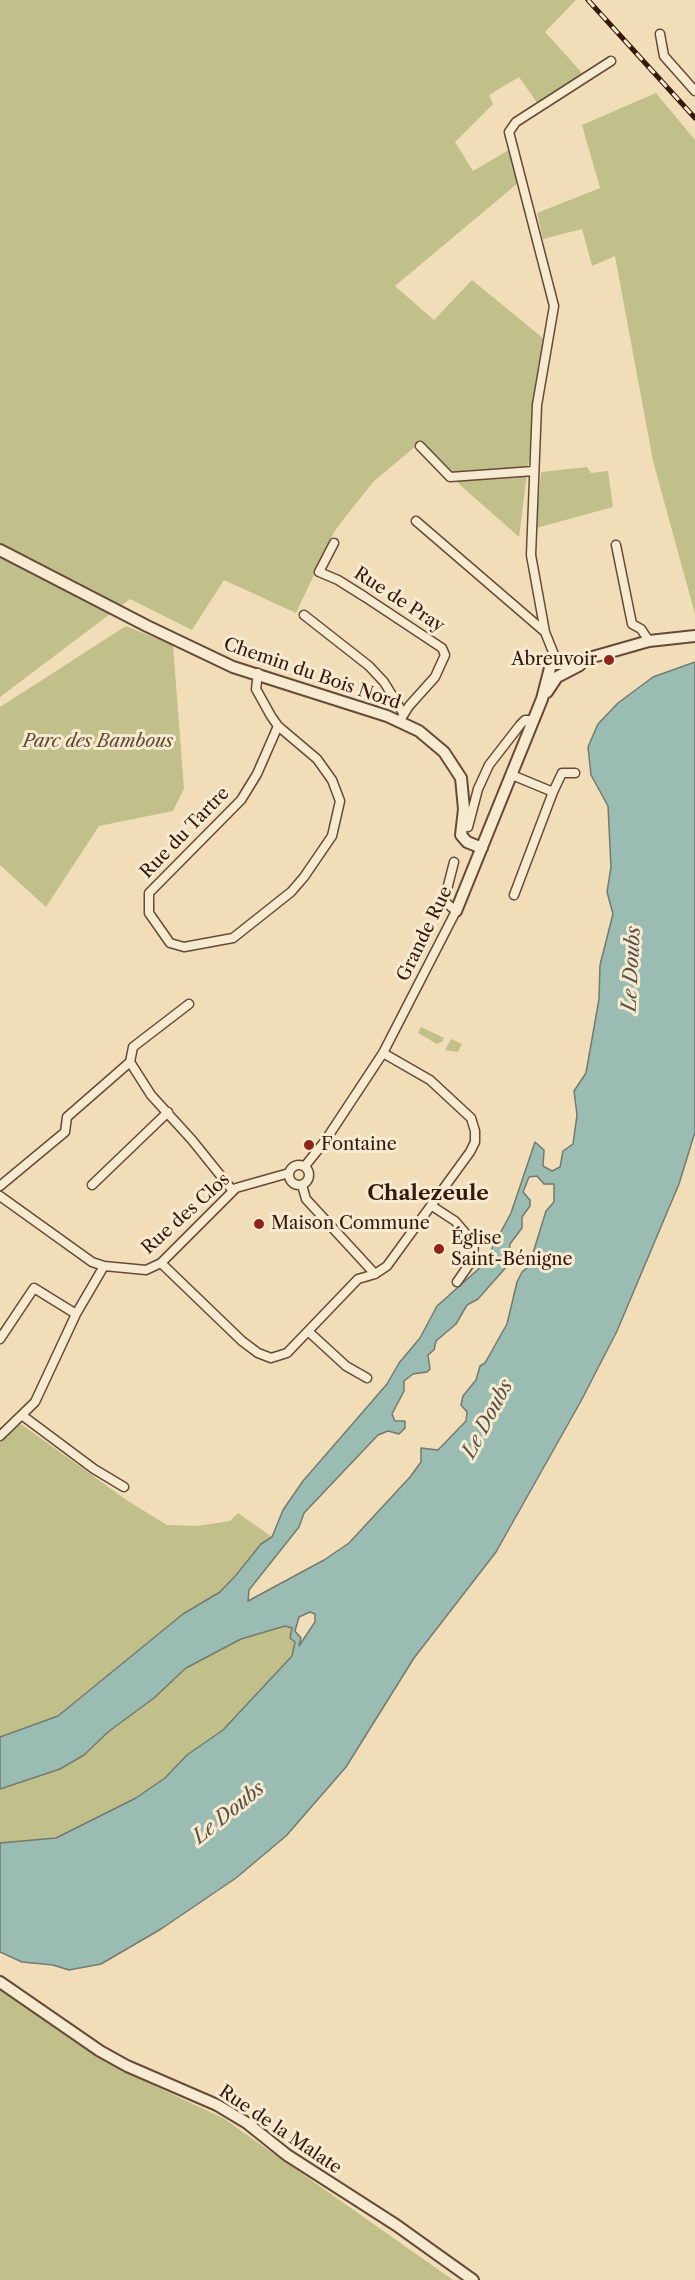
<!DOCTYPE html>
<html>
<head>
<meta charset="utf-8">
<style>
  body { margin:0 }
  canvas { display:block; background:#f1deb8 }
</style>
</head>
<body>
<canvas width="695" height="2280"></canvas>
<script>
const context = document.querySelector('canvas').getContext('2d');
context.lineJoin = 'round';
function paint(path, color) {
  context.fillStyle = color;
  context.fill(path, 'evenodd');
}
function poly(rows) {
  const path = new Path2D();
  for (const r of rows) {
    if (r.length === 3) {
      path.moveTo(r[0] + r[2], r[1]);
      path.arc(r[0], r[1], r[2], 0, 2 * Math.PI);
      continue;
    }
    path.moveTo(r[0], r[1]);
    for (let i = 2; i < r.length; i += 2) path.lineTo(r[i], r[i + 1]);
  }
  return path;
}
function strokePath(path, color, width, dash) {
  context.strokeStyle = color;
  context.lineWidth = width;
  context.lineCap = dash ? 'butt' : 'round';
  context.setLineDash(dash || []);
  context.stroke(path);
}
function write(font, color, halo, rows, align = 'center') {
  context.font = font + ' "Libre Caslon Text",serif';
  context.lineWidth = 6;
  context.setLineDash([]);
  context.textBaseline = 'middle';
  context.strokeStyle = halo;
  context.fillStyle = color;
  for (const [text, x, y, turn = 0] of rows) {
    context.save();
    context.translate(x, y);
    context.rotate((+turn || 0) * Math.PI / 180);
    context.textAlign = isNaN(turn) ? turn : align;
    if (halo) context.strokeText(text, 0, 0);
    context.fillText(text, 0, 0);
    context.restore();
  }
}
paint(poly([
  [0,0,576,0,545,32,583,74,538,104,519,77,489,95,493,104,455,142,473,171,509,150,518,183,395,286,434,320,472,280,544,339,519,537,416,446,374,481,346,516,334,532,296,613,224,580,192,630,130,599,0,697],
  [656,93,695,140,695,614,653,461,615,256,592,266,582,229,543,239,537,213,600,188,582,125],
  [587,467,591,473,608,471,613,507,536,528,541,472],
  [126,626,173,645,184,789,173,811,99,826,46,907,0,865,0,707],
  [421,1027,444,1038,443,1041,437,1044,418,1033],
  [451,1039,462,1044,458,1052,445,1050],
  [21,1424,128,1501,167,1525,197,1526,230,1521,238,1513,272,1537,261,1544,220,1592,183,1614,58,1716,0,1737,0,1442],
  [285,1625,292,1628,290,1638,295,1642,292,1656,223,1731,187,1755,165,1778,136,1798,56,1838,0,1843,0,1789,60,1769,84,1755,108,1732,154,1698,186,1668,241,1639],
  [0,1987,140,2079,223,2118,453,2280,0,2280]
]), '#c1bf8a');
const water = poly([
  [695,662,695,1132,679,1184,617,1331,581,1401,496,1552,414,1658,346,1767,286,1836,236,1878,161,1929,101,1964,69,1970,53,1965,22,1962,0,1952,0,1843,56,1838,136,1798,165,1778,187,1755,223,1730,292,1656,295,1642,290,1638,292,1628,285,1626,241,1639,186,1668,154,1698,108,1732,84,1755,60,1769,0,1789,0,1737,58,1716,183,1614,220,1592,236,1575,261,1544,272,1537,283,1510,303,1481,387,1384,399,1363,420,1338,437,1306,483,1265,511,1213,535,1142,544,1150,543,1166,552,1171,560,1167,563,1151,573,1144,577,1115,574,1091,586,1073,599,999,600,965,613,914,607,892,611,867,608,806,591,775,588,747,598,724,618,703,653,677,695,662],
  [537,1176,544,1184,554,1184,554,1202,546,1211,529,1266,522,1272,517,1282,507,1324,485,1363,480,1366,476,1380,463,1396,461,1405,467,1412,466,1421,438,1450,421,1448,421,1462,410,1477,349,1543,324,1560,248,1601,249,1590,299,1527,304,1513,378,1435,388,1431,399,1434,405,1428,405,1421,395,1421,392,1414,404,1391,404,1381,413,1374,427,1372,430,1369,428,1355,434,1350,436,1341,456,1324,467,1305,478,1299,508,1265,510,1244,522,1228,522,1217,530,1206,530,1200,523,1192,529,1177,537,1176],
  [310,1612,315,1614,315,1622,299,1646,301,1638,295,1631,299,1617,310,1612]
]);
paint(water, '#9bbcb2');
strokePath(water, '#737a70', 1.5);
const minor = poly([
  [660,34,664,56,695,91],
  [420,446,450,477,534,471],
  [416,521,545,632],
  [334,543,319,572,338,580,365,597,442,648,445,655,435,677,409,706,399,722],
  [616,545,632,624,641,629,649,641],
  [304,615,369,666,384,682,403,713],
  [557,662,545,632,531,555,537,405,554,306,509,132,516,122,611,61],
  [258,673,256,689,271,716,278,726,317,759,332,780,340,801,332,836,304,877,291,892,233,938,184,947,170,943,149,913,149,893,241,800,257,774,278,726],
  [512,775,553,792,514,895],
  [553,792,562,773,575,773],
  [468,827,478,789,489,765,520,725,525,720,533,720],
  [130,1062,151,1095,192,1140,233,1191],
  [130,1062,133,1047,189,1004],
  [299,1175,10],
  [305,1166,325,1141,383,1053,456,911,444,901,454,862],
  [92,1185,168,1112],
  [302,1185,306,1199,375,1274],
  [0,1186,65,1132,67,1117,130,1062],
  [0,1196,92,1262,104,1266,146,1270,161,1263,236,1188,289,1173],
  [432,1206,455,1221,474,1243,473,1259,457,1282],
  [161,1263,242,1341,258,1353,271,1358,287,1353,358,1279,375,1274,387,1266,470,1152,475,1142,475,1131,471,1118,430,1080,383,1053],
  [309,1332,346,1366,367,1378],
  [0,1339,34,1288,76,1314],
  [23,1416,94,1469,124,1487],
  [0,1436,35,1402,76,1314,104,1266]
]);
const tertiary = poly([
  [0,550,147,626,233,667,387,716,419,731,444,752,461,778,464,809,461,835,467,842,482,848],
  [547,692,557,677,580,665],
  [456,911,542,699,551,664,568,664,649,641,695,636],
  [0,1982,100,2051,127,2066,217,2105,247,2123,287,2155,396,2225,473,2280]
]);
strokePath(minor, '#664a37', 11);
strokePath(tertiary, '#664a37', 14);
strokePath(minor, '#f6ead1', 8);
strokePath(tertiary, '#f6ead1', 10);
const rail = poly([
  [588,0,695,118]
]);
strokePath(rail, '#37180c', 5);
strokePath(rail, '#f6ead1', 3, [9]);
for (const [x, y, r, color] of [
  [609,660,6,"#8f2418"],
  [309,1145,6,"#8f2418"],
  [259,1224,6,"#8f2418"],
  [439,1249,6,"#8f2418"]
]) {
  const dot = new Path2D();
  dot.arc(x, y, r, 0, 2 * Math.PI);
  context.fillStyle = color;
  context.fill(dot);
  strokePath(dot, '#f6ead1', 2);
}
write('18px', '#37180c', '#f6ead1', [
  ["Rue de Pray",399,600,33],
  ["Chemin du Bois Nord",312,674,19],
  ["Rue du Tartre",185,833,-46],
  ["Grande Rue",425,934,-64],
  ["Rue des Clos",186,1214,-42],
  ["Rue de la Malate",280,2130,34]
]);
write('18px', '#37180c', '#f6ead1', [
  ["Abreuvoir",597,660,"right"],
  ["Fontaine",321,1145],
  ["Maison Commune",271,1224],
  ["Église",451,1239],
  ["Saint-Bénigne",451,1260]
], 'left');
write('italic 18px', '#604a32', '#f6ead1', [
  ["Parc des Bambous",98,742]
]);
write('italic 20px', '#5a5146', '#f6ead1', [
  ["Le Doubs",632,969,-87],
  ["Le Doubs",488,1419,-62],
  ["Le Doubs",229,1813,-39]
]);
write('bold 21px', '#37180c', '#f6ead1', [
  ["Chalezeule",428,1194]
]);
</script>
</body>
</html>
